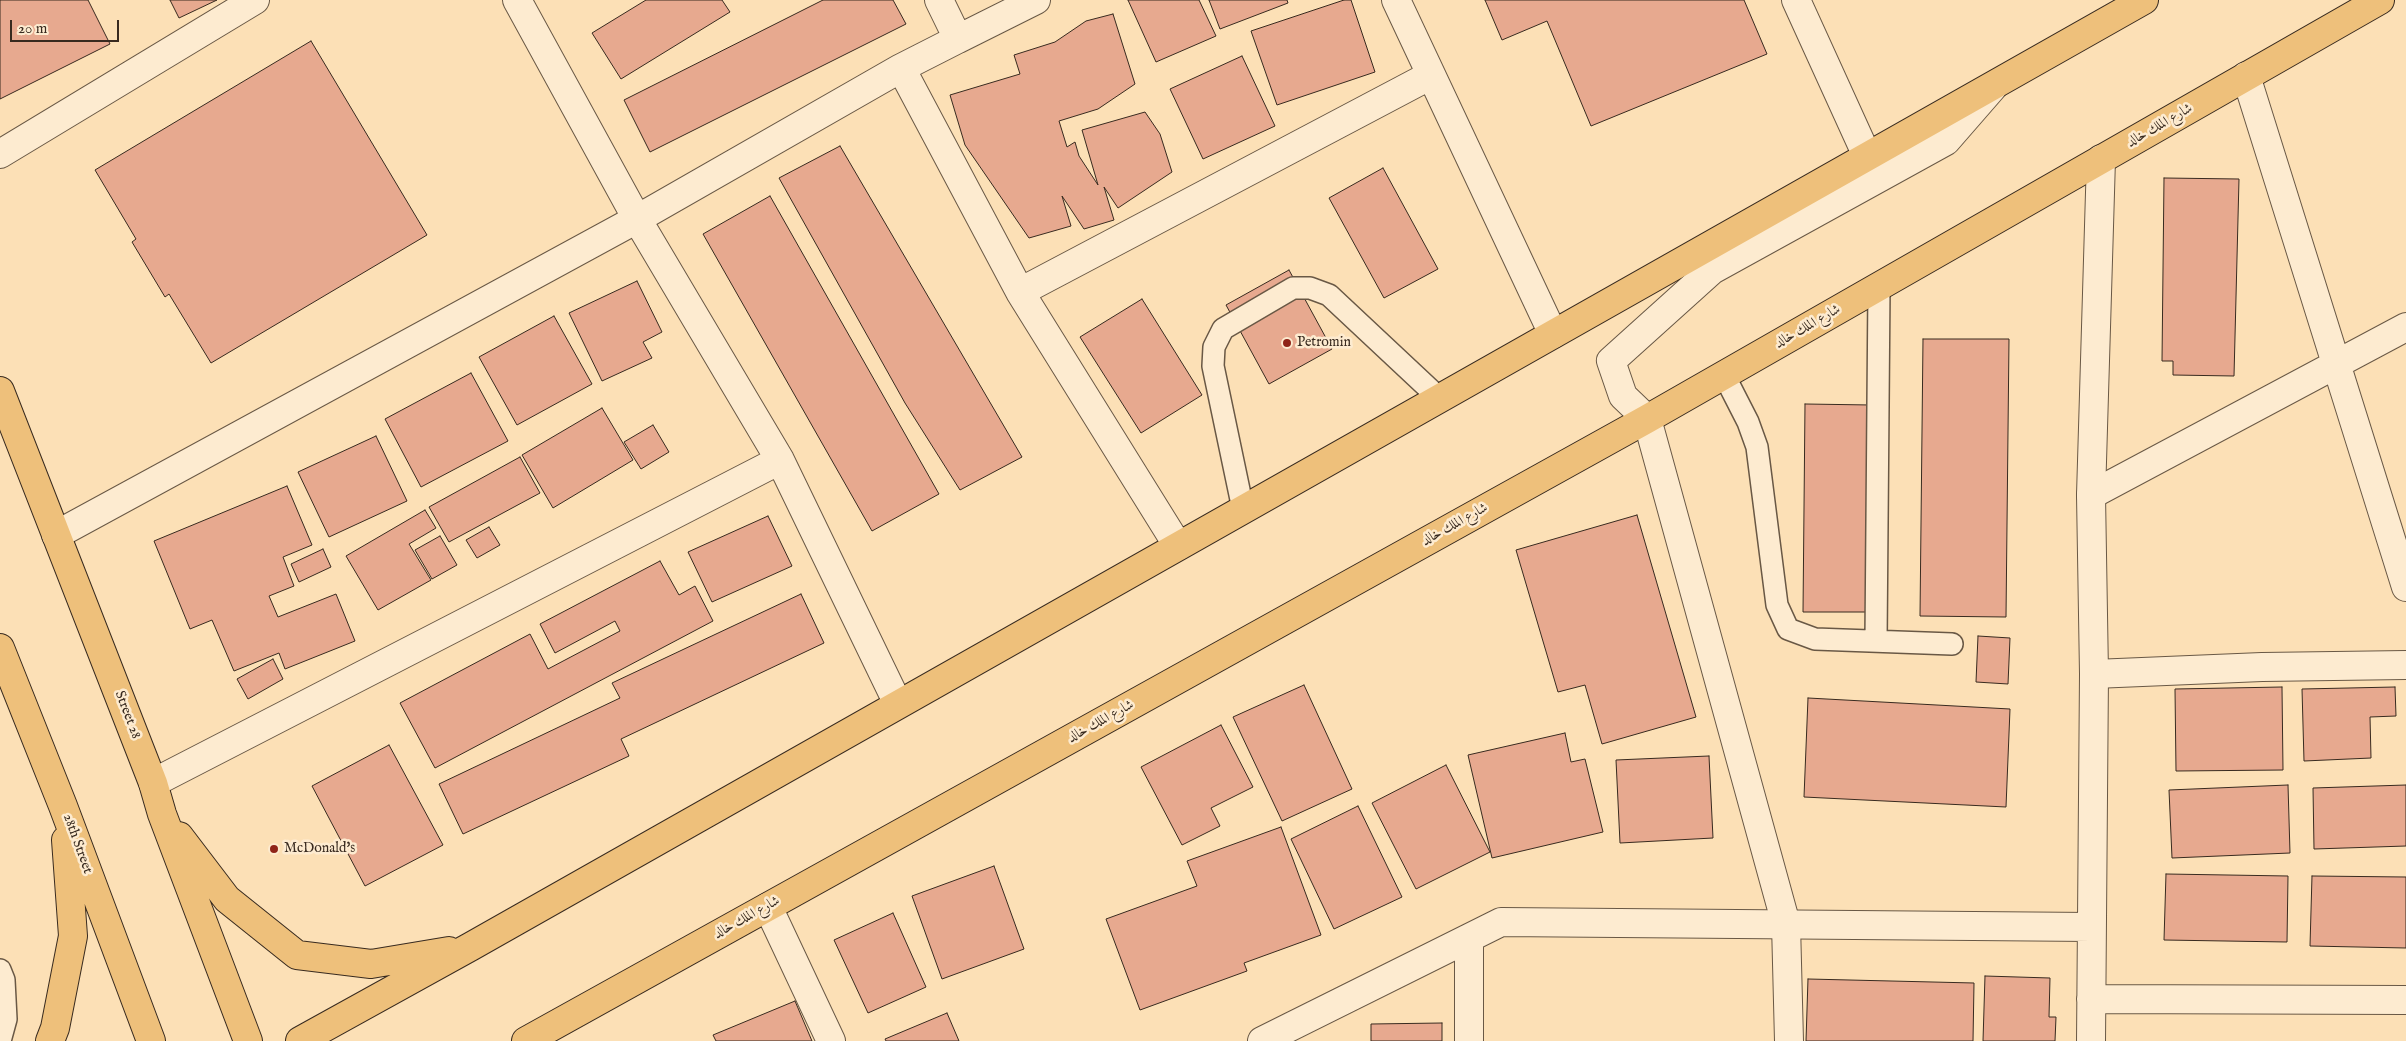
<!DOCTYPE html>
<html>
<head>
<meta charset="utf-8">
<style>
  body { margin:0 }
  #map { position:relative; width:2406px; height:1041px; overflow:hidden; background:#fce0b6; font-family:"IM FELL English",serif }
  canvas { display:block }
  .scale { position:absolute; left:10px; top:20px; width:109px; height:22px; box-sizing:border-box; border:2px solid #382a1f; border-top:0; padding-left:6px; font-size:15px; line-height:18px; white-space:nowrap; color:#382a1f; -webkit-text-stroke:4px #fdebd0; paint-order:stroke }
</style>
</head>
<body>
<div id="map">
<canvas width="2406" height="1041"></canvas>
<div class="scale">20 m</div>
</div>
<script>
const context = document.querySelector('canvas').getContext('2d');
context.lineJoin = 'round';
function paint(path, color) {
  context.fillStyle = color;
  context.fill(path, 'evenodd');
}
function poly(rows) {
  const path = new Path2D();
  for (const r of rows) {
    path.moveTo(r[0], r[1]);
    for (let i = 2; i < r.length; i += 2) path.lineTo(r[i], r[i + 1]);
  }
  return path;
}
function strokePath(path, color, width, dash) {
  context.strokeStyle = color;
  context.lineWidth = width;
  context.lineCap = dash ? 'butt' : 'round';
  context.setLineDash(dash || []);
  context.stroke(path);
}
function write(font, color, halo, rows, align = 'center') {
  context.font = font + ' "IM FELL English",Amiri,serif';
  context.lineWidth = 5;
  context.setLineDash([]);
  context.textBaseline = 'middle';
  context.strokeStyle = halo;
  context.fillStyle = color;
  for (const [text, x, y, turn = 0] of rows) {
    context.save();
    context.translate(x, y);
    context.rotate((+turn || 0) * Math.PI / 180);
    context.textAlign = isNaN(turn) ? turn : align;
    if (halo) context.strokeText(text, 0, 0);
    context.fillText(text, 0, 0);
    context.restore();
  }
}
const building = poly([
  [0,0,88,0,110,44,0,99,0,0],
  [170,0,217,0,179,18,170,0],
  [646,0,722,0,730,12,621,79,592,33,646,0],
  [823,0,893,0,906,24,650,152,624,100,823,0],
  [1128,0,1199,0,1216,36,1156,62,1128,0],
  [1209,0,1287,0,1288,3,1220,29,1209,0],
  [1344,0,1351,0,1375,72,1277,105,1251,31,1344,0],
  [1485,0,1744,0,1767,54,1591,126,1547,21,1502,40,1485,0],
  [1113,14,1135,84,1098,109,1059,121,1067,147,1075,142,1079,156,1098,185,1082,130,1145,112,1160,134,1172,172,1118,208,1104,187,1114,220,1084,229,1062,196,1071,226,1029,238,965,145,950,95,1020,74,1014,55,1055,42,1086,21,1113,14],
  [311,41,427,235,211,363,169,294,165,297,132,242,136,239,95,170,311,41],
  [1242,56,1275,126,1203,159,1170,89,1242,56],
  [840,146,1022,457,960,490,905,403,779,178,840,146],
  [1383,168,1438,269,1384,298,1329,198,1383,168],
  [2164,178,2239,179,2234,376,2173,375,2173,361,2162,361,2164,178],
  [770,196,939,494,872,531,703,234,770,196],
  [1289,270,1332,349,1269,384,1226,305,1289,270],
  [637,281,662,332,643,342,652,358,602,381,569,313,637,281],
  [1142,299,1202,395,1141,433,1080,337,1142,299],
  [554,316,592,384,517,425,479,357,554,316],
  [1923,339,2009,339,2006,617,1920,616,1923,339],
  [471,373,508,441,421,487,385,419,471,373],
  [1805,404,1871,405,1870,612,1803,612,1805,404],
  [602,408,633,460,553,508,522,455,602,408],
  [653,425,669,452,641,469,624,442,653,425],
  [376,436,407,501,329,537,298,472,376,436],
  [520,457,540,493,449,542,429,507,520,457],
  [287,486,312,545,283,557,294,586,269,596,278,617,336,594,355,641,285,669,279,653,234,671,212,620,190,629,154,541,287,486],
  [425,510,436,528,409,544,431,580,378,610,346,556,425,510],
  [1637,515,1696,717,1602,744,1585,685,1558,692,1516,550,1637,515],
  [768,516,792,566,712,602,688,552,768,516],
  [489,527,500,545,477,558,466,540,489,527],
  [440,536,457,565,432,579,415,550,440,536],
  [323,549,331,567,299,582,291,564,323,549],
  [660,561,679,595,695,586,713,621,435,768,400,703,530,634,548,669,620,631,615,621,555,653,540,624,660,561],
  [801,594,824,643,621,739,629,756,463,834,439,784,620,698,612,683,801,594],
  [1978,636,2010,638,2008,684,1976,682,1978,636],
  [273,659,283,679,248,699,237,679,273,659],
  [1304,685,1352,789,1282,821,1233,717,1304,685],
  [2282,687,2283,770,2176,771,2175,689,2282,687],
  [2395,687,2396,716,2370,717,2371,758,2304,761,2302,689,2395,687],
  [1808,698,2010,709,2006,807,1804,797,1808,698],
  [1221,725,1253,787,1211,808,1220,826,1182,845,1141,767,1221,725],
  [1565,733,1571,762,1585,759,1603,832,1492,858,1468,755,1565,733],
  [389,745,443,845,365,886,312,786,389,745],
  [1709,756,1713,838,1620,843,1616,760,1709,756],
  [1446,765,1490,852,1416,889,1372,803,1446,765],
  [2288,785,2290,853,2172,858,2169,790,2288,785],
  [2406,785,2406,846,2314,849,2313,788,2406,785],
  [1358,806,1402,897,1334,929,1291,839,1358,806],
  [1281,827,1321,935,1244,963,1247,971,1140,1010,1106,919,1197,886,1187,861,1281,827],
  [994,866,1024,949,942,979,912,896,994,866],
  [2166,874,2288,876,2287,942,2164,940,2166,874],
  [2312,876,2406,877,2406,948,2310,946,2312,876],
  [893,913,926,987,868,1013,834,940,893,913],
  [1985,976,2050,978,2049,1017,2056,1017,2055,1041,1983,1041,1985,976],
  [1808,979,1974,983,1973,1041,1806,1041,1808,979],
  [795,1001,812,1041,716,1041,713,1035,795,1001],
  [947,1013,959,1041,886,1041,885,1039,947,1013],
  [1442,1023,1442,1041,1371,1041,1371,1024,1442,1023]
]);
paint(building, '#e7a98f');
strokePath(building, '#382a1f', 1);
const service = poly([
  [1724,375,1748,422,1757,447,1777,605,1788,629,1815,639,1952,644],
  [1243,509,1213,366,1214,347,1223,329,1293,288,1310,288,1329,295,1439,398],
  [1876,641,1879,287],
  [0,970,4,980,6,1019,0,1041]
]);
const minor = poly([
  [517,0,637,219,780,460,898,704],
  [939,0,958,39,901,68,1020,292,1178,546],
  [1396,0,1553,334],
  [1796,0,1867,156],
  [958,39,1036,0],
  [2246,76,2406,587],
  [0,154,255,0],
  [1020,292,1431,75],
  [2091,495,2406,327],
  [56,535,637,219,901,68],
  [2094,674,2262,667,2406,665],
  [153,783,780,460],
  [768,907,831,1041],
  [1789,1041,1786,924,1647,419,1623,396,1611,361,1712,270,1946,141,1993,87]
]);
const tertiary = poly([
  [1469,938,1469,1041],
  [2091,999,2406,1000],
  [1262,1041,1501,922,2091,927],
  [2091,1041,2094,674,2091,495,2101,159]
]);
const primary = poly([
  [0,391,153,783,162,814,248,1041],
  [0,648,63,806,151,1041],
  [179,836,227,899,297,955,371,964,449,951],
  [50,1041,55,1028,73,936,66,840],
  [300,1041,470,947,2144,0],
  [526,1041,1647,419,2380,0]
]);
strokePath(service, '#695845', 24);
strokePath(minor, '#695845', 30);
strokePath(tertiary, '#695845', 30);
strokePath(primary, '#382a1f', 30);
strokePath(service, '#fdebd0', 21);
strokePath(minor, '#fdebd0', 28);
strokePath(tertiary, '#fdebd0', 28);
strokePath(primary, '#eec07b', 28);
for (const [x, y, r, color] of [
  [1287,343,5,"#8f2418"],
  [274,849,5,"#8f2418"]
]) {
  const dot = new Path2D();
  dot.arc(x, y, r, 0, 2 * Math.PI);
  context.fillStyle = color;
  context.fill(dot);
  strokePath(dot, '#fdebd0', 2);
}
write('14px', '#382a1f', '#fdebd0', [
  ["شارع الملك خالد",2160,126,-30],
  ["شارع الملك خالد",1808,327,-30],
  ["شارع الملك خالد",1455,525,-29],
  ["Street 28",127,715,69],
  ["شارع الملك خالد",1101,722,-29],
  ["28th Street",77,844,70],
  ["شارع الملك خالد",747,918,-29]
]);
write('14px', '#382a1f', '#fdebd0', [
  ["Petromin",1297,343],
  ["McDonald's",284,849]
], 'left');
</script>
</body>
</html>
